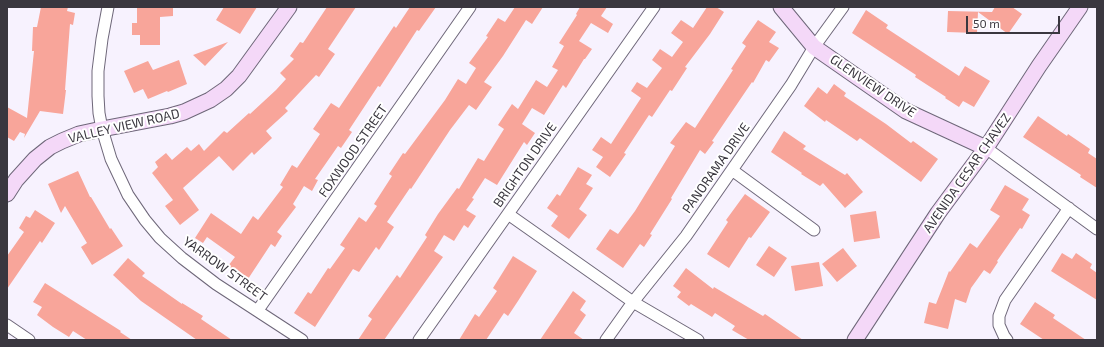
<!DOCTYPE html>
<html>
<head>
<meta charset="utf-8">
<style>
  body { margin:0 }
  #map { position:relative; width:1104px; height:347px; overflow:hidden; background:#f7f2fe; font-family:"Exo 2",sans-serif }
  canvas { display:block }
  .frame { position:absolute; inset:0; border:8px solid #3a373f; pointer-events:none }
  .scale { position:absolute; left:966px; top:16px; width:94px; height:18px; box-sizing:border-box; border:2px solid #3a373f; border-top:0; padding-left:5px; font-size:12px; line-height:14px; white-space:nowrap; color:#3a373f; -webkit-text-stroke:3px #fff; paint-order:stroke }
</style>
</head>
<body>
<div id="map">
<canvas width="1104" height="347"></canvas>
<div class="frame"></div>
<div class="scale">50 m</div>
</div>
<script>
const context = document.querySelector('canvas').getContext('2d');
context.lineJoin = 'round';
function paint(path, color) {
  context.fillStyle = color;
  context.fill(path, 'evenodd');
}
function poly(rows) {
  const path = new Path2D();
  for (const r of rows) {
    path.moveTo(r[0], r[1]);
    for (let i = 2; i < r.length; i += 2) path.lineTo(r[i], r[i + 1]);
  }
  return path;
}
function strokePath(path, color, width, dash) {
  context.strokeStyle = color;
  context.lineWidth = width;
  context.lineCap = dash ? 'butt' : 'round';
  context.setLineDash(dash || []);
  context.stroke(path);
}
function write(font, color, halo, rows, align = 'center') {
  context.font = font + ' "Exo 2",sans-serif';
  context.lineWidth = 4;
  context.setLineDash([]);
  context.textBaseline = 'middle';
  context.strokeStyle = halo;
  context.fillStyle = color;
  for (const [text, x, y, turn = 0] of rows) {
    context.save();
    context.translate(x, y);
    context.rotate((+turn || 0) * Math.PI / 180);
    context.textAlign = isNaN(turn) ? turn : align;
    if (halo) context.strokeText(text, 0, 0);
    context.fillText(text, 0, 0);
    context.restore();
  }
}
paint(poly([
  [41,7,68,7,67,11,75,13,73,25,70,24,65,90,66,90,63,114,40,111,24,138,25,134,20,132,14,141,7,137,7,107,27,118,34,51,32,51,33,27,37,27],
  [137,7,173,7,173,16,160,17,160,45,140,45,140,35,132,35,132,23,137,23],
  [224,7,257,7,240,34,216,20],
  [327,7,356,7,328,49,335,54,319,77,316,75,285,108,288,111,266,131,272,138,254,155,252,152,233,171,219,156,183,188,199,210,180,225,165,206,173,200,152,173,158,167,155,162,166,153,172,160,187,147,191,151,199,144,204,151,224,131,227,133,249,113,250,114,276,90,286,79,280,73,294,59,290,56,300,42,303,43],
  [410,7,436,7,419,31,417,30,380,87,378,86,349,130,352,132,341,148,338,146,315,179,318,180,312,191,304,186,293,204,296,207,277,232,282,236,275,247,271,244,248,279,228,266,235,257,207,237,203,243,195,238,211,213,241,234,253,216,258,220,283,187,280,185,292,165,297,168,320,134,313,129,331,103,339,108,394,26,396,28],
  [515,7,543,7,532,24,526,20,503,56,484,82,492,87,476,110,469,105,450,130,411,189,410,188,387,222,394,227,379,250,376,247,359,272,353,269,315,327,294,313,308,292,311,294,328,268,330,269,345,248,340,245,359,217,366,222,377,206,374,204,392,176,389,174,403,153,405,154,445,100,458,79,466,84,476,68,469,63,488,37,486,36,498,18,505,22],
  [580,7,607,7,601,16,613,24,608,33,591,23,579,41,592,49,585,59,584,59,566,88,563,85,544,115,532,108,522,124,535,133,527,145,524,142,497,185,485,178,472,198,474,199,466,210,476,216,468,228,464,225,454,241,444,235,434,251,443,257,384,340,358,340,372,319,368,316,397,275,400,278,427,237,425,235,438,214,457,188,459,189,478,158,484,161,504,129,498,125,512,104,518,109,536,80,547,87,558,70,552,67,564,46,559,43,577,15,576,14],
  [707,7,716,7,724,12,710,34,685,67,687,68,672,91,670,90,652,117,649,115,624,153,626,154,610,177,596,167,603,157,592,150,601,137,611,144,641,98,631,91,637,82,647,88,662,68,652,60,660,49,672,57,683,42,671,33,681,20,693,28],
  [995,7,1012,7,1022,14,1008,34,978,12,977,33,947,32,948,11,992,12],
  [866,10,888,25,886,28,959,76,965,66,990,81,974,107,963,101,959,107,945,98,946,97,915,77,916,75,852,33],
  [758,20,776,32,769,42,779,48,769,62,766,60,753,83,752,82,712,141,714,142,705,154,700,150,671,198,672,199,650,234,652,235,644,247,640,244,623,268,596,249,610,229,618,234,635,211,675,146,670,143,686,122,695,128,733,70,731,69,746,46,742,43],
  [228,42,205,66,193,55],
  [179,60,187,84,168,92,167,91,148,99,143,89,134,93,124,71,148,61,153,70],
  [834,84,846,93,844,96,886,124,911,143,913,141,938,159,921,182,860,138,857,141,826,120,825,122,804,106,818,87,827,94],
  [1038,116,1067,136,1068,134,1090,149,1088,153,1097,159,1097,188,1080,177,1081,175,1023,137],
  [784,131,806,146,803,149,845,175,847,173,863,192,845,208,823,183,820,186,801,174,802,173,771,152],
  [578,167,592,175,586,184,593,188,579,209,587,215,569,239,551,226,558,216,547,208,557,194,560,196],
  [78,171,90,197,91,197,110,229,111,228,123,246,92,265,81,247,87,243,65,206,61,213,48,184],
  [1005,185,1029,199,1022,210,1030,215,1022,229,1020,228,997,261,998,262,990,274,984,270,971,288,966,303,955,299,948,329,924,323,929,302,936,304,949,271,950,272,970,243,977,248,1000,216,990,210],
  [745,194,770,212,751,238,749,237,729,268,707,254,728,222,726,220],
  [35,210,55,223,42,243,40,241,7,289,7,256,24,232,19,228,26,216,30,218],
  [876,211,880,238,854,242,850,215],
  [769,246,787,258,774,277,756,265],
  [843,248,857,266,837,282,822,264],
  [1062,253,1072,259,1076,253,1092,264,1090,268,1097,273,1097,300,1051,271],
  [513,256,537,271,518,301,508,316,504,313,486,340,459,340,475,314,479,317,497,291,493,288],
  [128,258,145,273,142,276,182,304,182,303,203,316,201,319,232,340,197,340,141,301,113,275],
  [819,262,823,286,795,291,791,266],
  [686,268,713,289,714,287,763,316,765,314,803,340,749,340,732,330,735,326,715,313,712,317,691,304,689,306,677,297,681,292,673,286],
  [45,283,121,331,120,332,132,340,87,340,73,331,69,337,53,327,37,315,42,307,33,302],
  [573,291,586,301,580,310,586,315,574,333,584,340,540,340],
  [1035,302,1055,315,1053,318,1086,340,1044,340,1020,324]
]), '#f8a59a');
const street = poly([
  [108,7,102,39,98,71,98,96,99,113,102,129,111,159,128,195,145,220,160,238,182,258,216,284,302,340],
  [986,148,1097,229],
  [732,170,814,230],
  [508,214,633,302,698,340],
  [258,310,470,7],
  [7,325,29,340],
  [419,340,654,7],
  [606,340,633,302,686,236,791,85,814,47,843,7],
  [1007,340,1004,336,999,325,999,316,1005,300,1069,208]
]);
const secondary = poly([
  [781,7,814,47,906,111,986,148],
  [7,194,16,180,35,159,50,147,62,141,79,134,102,129,170,116,184,112,210,100,226,89,239,76,289,7],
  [855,340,938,213,986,148,1039,66,1080,7]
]);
strokePath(street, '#6e6779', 13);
strokePath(secondary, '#6e6779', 17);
strokePath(street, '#fff', 11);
strokePath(secondary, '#f4d8f8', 15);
write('13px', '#3a373f', '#fff', [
  ["GLENVIEW DRIVE",873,86,34],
  ["VALLEY VIEW ROAD",124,126,-13],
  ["FOXWOOD STREET",353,151,-55],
  ["BRIGHTON DRIVE",525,165,-55],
  ["PANORAMA DRIVE",716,168,-55],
  ["AVENIDA CESAR CHAVEZ",967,173,-55],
  ["YARROW STREET",225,269,36]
]);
</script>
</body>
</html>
